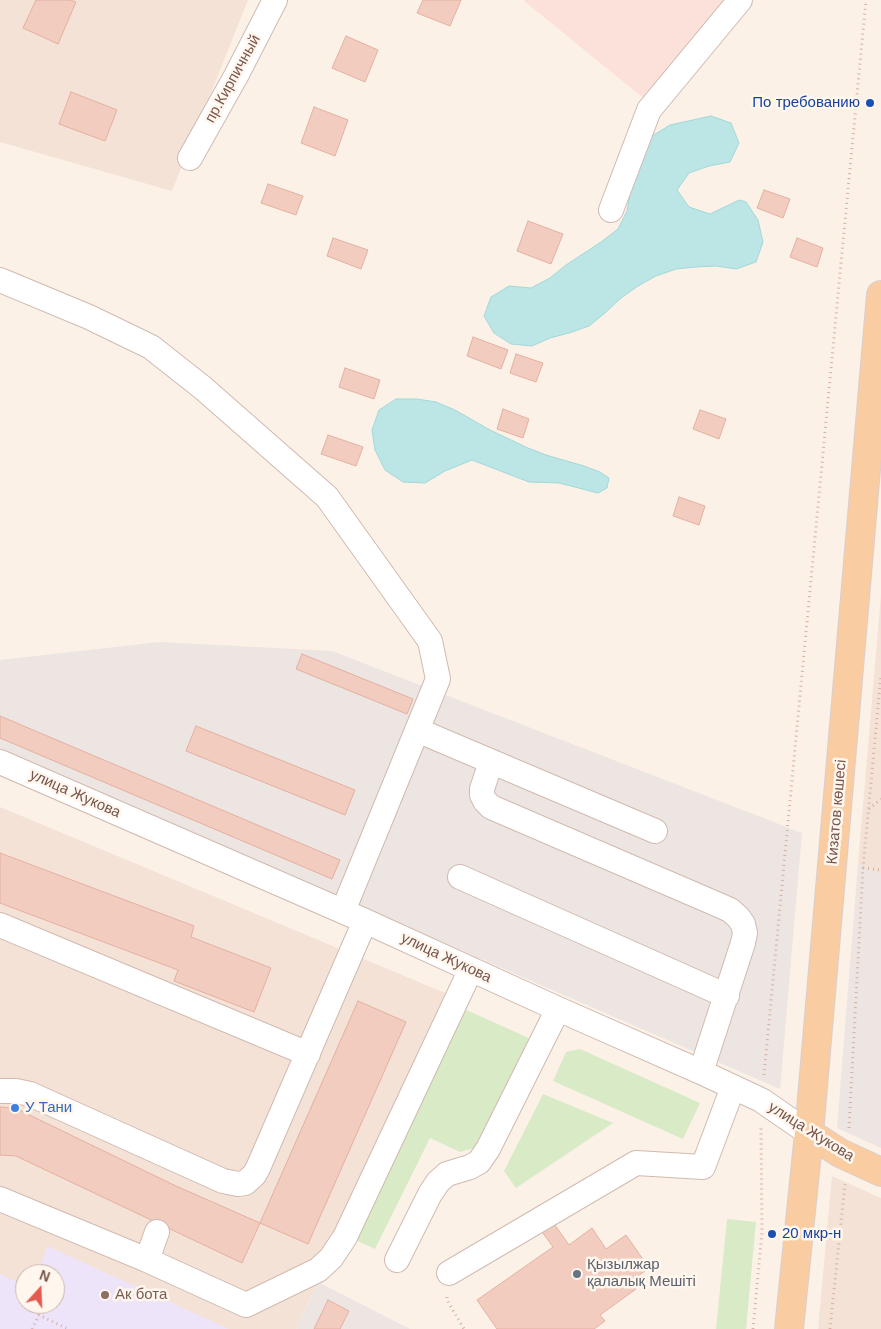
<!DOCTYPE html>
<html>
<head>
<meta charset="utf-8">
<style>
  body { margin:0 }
  #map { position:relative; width:881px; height:1329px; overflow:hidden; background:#fcf1e7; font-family:Helvetica,sans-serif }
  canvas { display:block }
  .north { position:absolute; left:15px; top:1264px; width:50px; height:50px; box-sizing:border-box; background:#fff6ee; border:1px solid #c8b6ad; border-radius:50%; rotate:20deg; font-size:14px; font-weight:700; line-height:20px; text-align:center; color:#76554c }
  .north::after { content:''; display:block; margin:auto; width:18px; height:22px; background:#e35b4f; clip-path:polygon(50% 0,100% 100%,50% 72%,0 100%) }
</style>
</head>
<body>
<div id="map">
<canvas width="881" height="1329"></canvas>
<div class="north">N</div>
</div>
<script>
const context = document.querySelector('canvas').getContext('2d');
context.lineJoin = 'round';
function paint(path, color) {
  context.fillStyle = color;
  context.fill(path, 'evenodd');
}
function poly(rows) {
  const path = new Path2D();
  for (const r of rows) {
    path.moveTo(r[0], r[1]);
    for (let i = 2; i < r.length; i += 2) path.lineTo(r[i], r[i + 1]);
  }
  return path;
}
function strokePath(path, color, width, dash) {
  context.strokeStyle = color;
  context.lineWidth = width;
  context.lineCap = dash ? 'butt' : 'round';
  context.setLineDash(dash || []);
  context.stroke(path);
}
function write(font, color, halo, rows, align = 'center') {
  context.font = font + ' Helvetica,sans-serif';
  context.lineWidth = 5;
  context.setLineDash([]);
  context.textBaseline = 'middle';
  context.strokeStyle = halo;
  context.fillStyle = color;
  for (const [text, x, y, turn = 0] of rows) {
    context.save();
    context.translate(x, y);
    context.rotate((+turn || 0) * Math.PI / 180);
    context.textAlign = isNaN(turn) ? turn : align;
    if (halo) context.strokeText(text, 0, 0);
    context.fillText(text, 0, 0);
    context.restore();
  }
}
paint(poly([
  [0,0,248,0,172,191,0,142],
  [881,595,881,874,858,864],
  [0,807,450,995,296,1329,0,1329],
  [25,1274,55,1274,55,1304,25,1304],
  [832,1176,881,1198,881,1329,818,1329]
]), '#f4e2d6');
paint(poly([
  [525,0,729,0,647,101,524,1]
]), '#fce1db');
paint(poly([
  [160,642,332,651,802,833,780,1089,0,750,0,660],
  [858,864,881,874,881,1148,837,1128],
  [318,1282,410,1329,296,1329]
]), '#ede5e1');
paint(poly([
  [47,1246,229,1329,0,1329,0,1274,25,1286,25,1304,55,1304,55,1274,38,1274]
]), '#eee4f9');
paint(poly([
  [462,1008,531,1039,474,1148,460,1152,430,1138,375,1249,351,1238],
  [580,1049,700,1103,683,1139,553,1081,566,1052],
  [543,1094,613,1123,516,1188,504,1171],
  [727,1219,756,1222,746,1329,716,1329]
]), '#d9eac6');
const water = poly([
  [711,116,731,123,739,143,730,162,709,166,689,173,677,190,689,207,710,214,739,200,746,202,758,220,763,242,756,262,736,269,716,266,696,267,676,269,656,276,638,286,621,298,605,313,589,326,569,333,550,338,532,346,511,344,494,333,484,316,491,297,509,286,531,288,550,278,566,265,601,242,618,229,627,211,634,171,641,152,652,136,670,125,711,116],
  [396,399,417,399,436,402,455,410,490,430,528,448,546,455,584,466,600,472,609,478,607,488,598,493,559,483,529,482,472,460,445,471,425,483,403,482,385,470,375,450,372,430,379,410,396,399]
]);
paint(water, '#bce6e6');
strokePath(water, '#a2d7d7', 1);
const building = poly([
  [36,0,70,0,76,2,58,44,23,28,36,0],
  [423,0,461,0,450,26,417,13,423,0],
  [346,36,378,50,365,82,332,68,346,36],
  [71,92,117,110,105,141,59,124,71,92],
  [314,107,348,120,335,156,301,143,314,107],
  [268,184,303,196,296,215,261,203,268,184],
  [764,190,790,199,783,218,757,208,764,190],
  [528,221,563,234,551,264,517,251,528,221],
  [333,238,368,250,361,269,327,256,333,238],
  [797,238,823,248,817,267,790,257,797,238],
  [473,337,508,350,501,369,467,356,473,337],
  [516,354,543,363,536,382,510,373,516,354],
  [345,368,380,380,374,399,339,387,345,368],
  [503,409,529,419,523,438,497,429,503,409],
  [700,410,726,419,719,439,693,429,700,410],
  [328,435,363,447,356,466,321,454,328,435],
  [679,497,705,506,699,525,673,516,679,497],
  [302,654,413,699,407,714,296,669,302,654],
  [0,716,340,860,332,879,0,738,0,716],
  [196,726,355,790,345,815,186,751,196,726],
  [0,853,194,926,191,937,271,968,254,1012,174,981,178,970,0,903,0,853],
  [358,1001,406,1022,308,1244,260,1223,358,1001],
  [0,1107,15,1108,176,1186,260,1223,242,1263,16,1156,0,1155,0,1107],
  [552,1221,569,1245,592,1228,606,1249,626,1235,649,1268,631,1281,636,1289,600,1315,605,1321,594,1329,497,1329,477,1300,553,1247,540,1229,552,1221],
  [328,1300,349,1311,340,1329,314,1329,328,1300]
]);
paint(building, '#f1ccbf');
strokePath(building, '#e4b0a0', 1);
const minor = poly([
  [190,158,236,76,275,0],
  [611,210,649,110,740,0],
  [0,280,89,317,151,347,203,388,327,497,430,641,438,679,343,911],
  [417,730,655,831],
  [0,762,365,921,558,1009,701,1072,761,1100,809,1133],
  [491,762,482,789,482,795,485,801,491,807,721,906,730,910,738,917,743,924,745,933,743,943,701,1072],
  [460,877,727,996],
  [0,925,308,1054],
  [0,1091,16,1091,30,1094,223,1181,238,1184,245,1183,254,1175,258,1168,365,921],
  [0,1199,147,1260,246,1305,318,1270,331,1258,345,1237,471,969],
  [147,1260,157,1232],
  [397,1260,430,1194,438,1182,447,1174,470,1167,479,1162,488,1149,558,1009],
  [449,1273,636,1163,703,1167,733,1087]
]);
const major = poly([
  [809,1133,840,1153,881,1172],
  [789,1329,809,1133,881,295]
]);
strokePath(minor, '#d0bab0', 26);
strokePath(major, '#d9cfcd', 30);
strokePath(poly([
  [869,809,881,799],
  [863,868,881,870],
  [764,1075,866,0],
  [849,1128,863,868,881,675],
  [447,1297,447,1300,464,1329],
  [32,1329,39,1315,68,1329],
  [753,1329,762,1232,761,1128],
  [830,1329,845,1184]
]), '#d6afa2', 3, [1, 4]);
strokePath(minor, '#fff', 24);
strokePath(major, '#f9cca1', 28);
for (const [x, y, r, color] of [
  [870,103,5,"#1a4fb4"],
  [15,1108,5,"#3f7fe0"],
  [772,1234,5,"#1a4fb4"],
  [577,1274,5,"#6b7280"],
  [105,1295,5,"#8d6e63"]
]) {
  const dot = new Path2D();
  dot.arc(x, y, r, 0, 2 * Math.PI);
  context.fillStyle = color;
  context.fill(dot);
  strokePath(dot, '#fff6ee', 2);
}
write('15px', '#76554c', '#fff6ee', [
  ["пр.Кирпичный",233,79,-61],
  ["улица Жукова",75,794,24],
  ["Кизатов көшесі",837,812,-85],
  ["улица Жукова",446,958,25],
  ["улица Жукова",811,1132,32]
]);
write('15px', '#164399', '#fff6ee', [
  ["По требованию",860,103],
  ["20 мкр-н",782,1234,"left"]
], 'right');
write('15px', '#366cbe', '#fff6ee', [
  ["У Тани",25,1108]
], 'left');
write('15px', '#5b616d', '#fff6ee', [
  ["Қызылжар",587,1265],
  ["қалалық Мешіті",587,1282]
], 'left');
write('15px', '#785e54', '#fff6ee', [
  ["Ак бота",115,1295]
], 'left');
</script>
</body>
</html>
